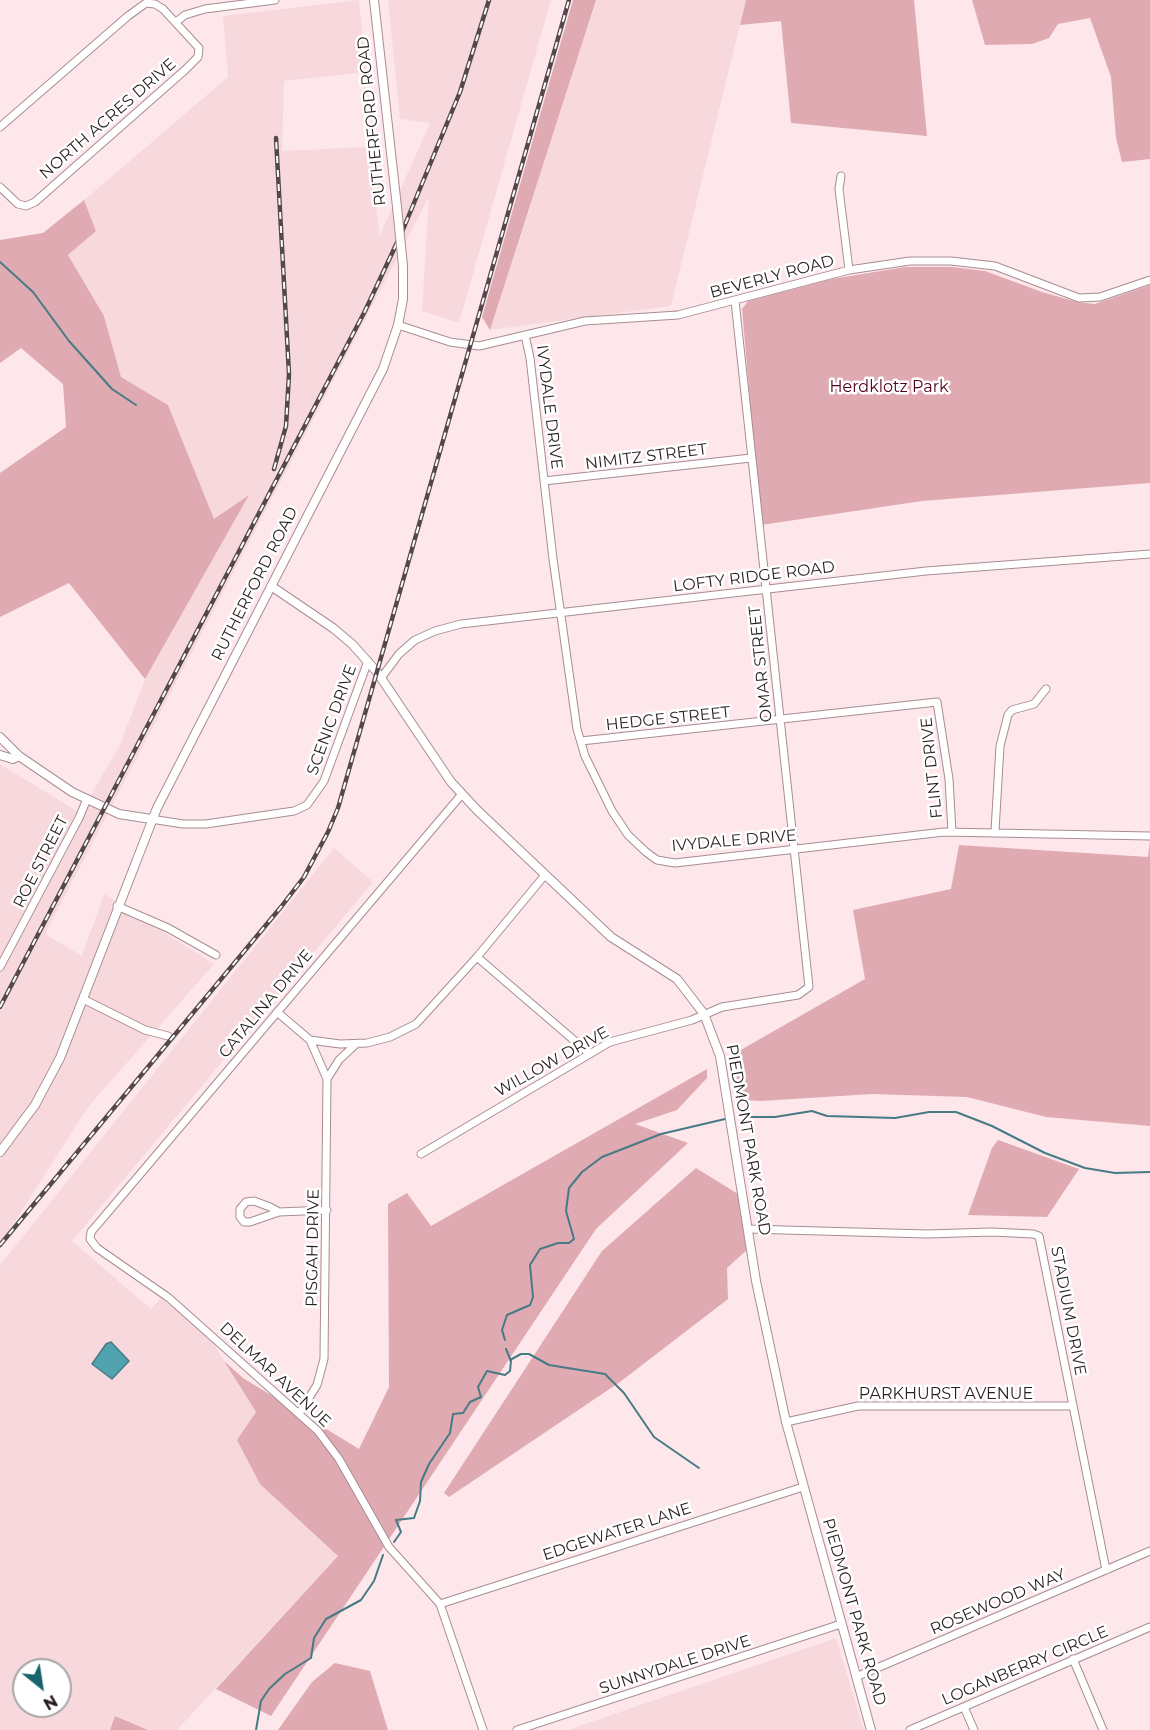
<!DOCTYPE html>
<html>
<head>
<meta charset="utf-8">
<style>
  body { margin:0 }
  #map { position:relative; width:1150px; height:1730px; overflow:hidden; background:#fee7ea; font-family:Montserrat,sans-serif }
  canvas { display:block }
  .north { position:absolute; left:12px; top:1658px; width:60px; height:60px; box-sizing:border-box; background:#fff; border:2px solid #a9a5a6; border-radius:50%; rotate:150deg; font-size:16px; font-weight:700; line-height:24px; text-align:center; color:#291f20 }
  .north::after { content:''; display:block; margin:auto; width:21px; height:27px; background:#17636e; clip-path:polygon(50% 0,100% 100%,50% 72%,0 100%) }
</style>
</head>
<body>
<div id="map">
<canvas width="1150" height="1730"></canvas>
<div class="north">N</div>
</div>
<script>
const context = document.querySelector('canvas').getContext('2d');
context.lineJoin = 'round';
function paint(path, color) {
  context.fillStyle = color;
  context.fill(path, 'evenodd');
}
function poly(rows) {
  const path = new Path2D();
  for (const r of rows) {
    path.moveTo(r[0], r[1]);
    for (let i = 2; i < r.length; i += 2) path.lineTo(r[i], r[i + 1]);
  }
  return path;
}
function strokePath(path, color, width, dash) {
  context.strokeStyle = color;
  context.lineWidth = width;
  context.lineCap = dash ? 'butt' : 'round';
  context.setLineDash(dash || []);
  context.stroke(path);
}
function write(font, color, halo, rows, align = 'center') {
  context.font = font + ' Montserrat,sans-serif';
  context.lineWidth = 5;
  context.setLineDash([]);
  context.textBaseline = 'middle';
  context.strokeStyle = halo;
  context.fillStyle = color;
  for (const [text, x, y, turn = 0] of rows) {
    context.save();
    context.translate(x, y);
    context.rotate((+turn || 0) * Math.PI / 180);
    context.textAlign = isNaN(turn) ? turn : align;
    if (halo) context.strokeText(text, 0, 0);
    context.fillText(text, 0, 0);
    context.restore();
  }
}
paint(poly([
  [359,0,366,72,284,81,282,151,367,147,380,235,430,123,400,119,388,0,551,0,459,323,422,311,429,197,45,934,82,956,104,894,214,964,88,1107,0,1245,0,764,80,813,119,747,145,679,248,496,214,520,168,405,121,377,104,316,68,255,96,231,84,200,228,77,223,16],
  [596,0,746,0,671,306,490,330],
  [334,848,373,882,72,1241,151,1309,161,1298,208,1335,256,1412,338,1556,177,1730,148,1730,115,1716,110,1730,0,1730,0,1265],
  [24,1670,60,1670,60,1706,24,1706],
  [836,1638,864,1730,569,1730,582,1725]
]), '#f7d9dd');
paint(poly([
  [573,0,596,0,490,330,482,317],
  [746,0,914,0,927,136,791,123,781,21,740,25],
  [972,0,1150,0,1150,159,1122,162,1116,138,1111,77,1090,18,1058,24,1049,38,1032,44,985,45],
  [84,200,96,231,68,255,104,316,121,377,168,405,214,519,249,495,145,679,69,583,0,617,0,473,66,427,63,384,21,348,0,363,0,240,43,233],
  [905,267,952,267,985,271,1042,292,1077,302,1095,304,1150,285,1150,483,922,501,761,525,742,309,748,301,832,279],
  [1150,841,1150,1126,1046,1117,967,1097,872,1094,761,1101,741,1100,732,1055,865,979,853,910,951,889,959,845,1148,857],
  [707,1069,707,1078,677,1110,635,1124,688,1143,596,1229,271,1716,216,1689,338,1556,260,1484,237,1440,256,1412,224,1361,243,1378,359,1449,389,1387,388,1204,407,1193,431,1226],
  [998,1140,1079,1169,1047,1217,968,1215,992,1148],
  [696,1168,738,1194,749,1248,727,1268,728,1299,620,1382,449,1497,444,1493,602,1251],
  [335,1663,370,1671,388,1730,278,1730,312,1682],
  [115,1716,148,1730,110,1730]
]), '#dfaab2');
const water = poly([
  [111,1342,129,1361,112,1379,92,1364,106,1344,111,1342]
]);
paint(water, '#52a3b0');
strokePath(water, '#467b85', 1.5);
strokePath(poly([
  [0,262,33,292,69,341,112,389,136,405],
  [738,1117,775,1117,812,1111,827,1116,895,1118,929,1112,956,1112,992,1126,1045,1153,1085,1168,1115,1173,1150,1172],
  [505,1340,502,1330,507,1315,530,1305,533,1297,530,1265,540,1249,558,1243,569,1243,574,1239,566,1211,569,1188,582,1172,602,1157,661,1134,725,1119],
  [510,1360,521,1354,529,1354,549,1365,605,1374,624,1393,654,1437,699,1468],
  [394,1542,401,1532,396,1520,414,1518,420,1501,421,1482,429,1464,450,1433,453,1414,463,1413,470,1402,481,1397,478,1387,487,1371,505,1375,510,1371,511,1361,506,1349],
  [256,1730,261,1701,269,1689,285,1674,311,1658,314,1638,326,1619,361,1600,374,1581,383,1555]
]), '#467b85', 2);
const minor = poly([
  [176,22,185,15,205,9,275,0],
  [0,127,128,16,146,3,155,4,163,9,199,48,198,57,185,70,35,202,26,206,18,204,0,187],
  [841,176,839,189,849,270],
  [398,325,450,342,479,346,585,321,678,315,849,270,910,261,951,261,995,266,1079,298,1100,297,1150,280],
  [525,335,530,358,553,559,577,729,585,756,612,811,628,835,646,852,657,860,675,863,944,832,1150,836],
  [544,481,751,458],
  [381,678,399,654,415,640,435,631,461,624,926,571,1150,554],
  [581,741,937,702,949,779,952,832],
  [462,794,103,1218,91,1232,90,1239,97,1248,169,1298,318,1431,339,1459,389,1547,440,1604,483,1730],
  [151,819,183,824,206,824,294,811,307,805,324,781,368,661],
  [995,831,1000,746,1008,715,1012,710,1034,704,1046,689],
  [117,906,168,928,216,955],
  [477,957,590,1054],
  [0,967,79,818,87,799],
  [83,999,145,1030,168,1036],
  [277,1012,310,1040,327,1079],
  [310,1040,340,1044,367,1043,390,1037,416,1024,477,957,545,875],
  [421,1154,610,1042,692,1020,722,1007,798,995,809,987,735,301],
  [254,1201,270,1207,279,1212,250,1222,244,1222,240,1217,240,1209,246,1202,254,1201],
  [279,1212,327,1210],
  [748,1229,927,1234,992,1232,1033,1234,1039,1236,1106,1570],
  [300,1412,317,1385,324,1359,327,1079,339,1060,356,1044],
  [786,1422,858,1406,1072,1406],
  [440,1604,803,1487],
  [1073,1659,1103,1730],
  [856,1677,1150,1551],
  [964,1707,974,1730],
  [517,1730,841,1624],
  [910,1730,1150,1627]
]);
const tertiary = poly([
  [374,0,397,207],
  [271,586,333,628,352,644,377,672,451,782,477,810,611,937,677,979,704,1014,720,1056,756,1281,786,1422,871,1730],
  [0,737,19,756,72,792,119,814,151,819],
  [0,755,13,759,19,756],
  [0,1152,35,1105,60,1058,157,808,383,369,398,325,403,299,403,266]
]);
strokePath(minor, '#a78d91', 9);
strokePath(tertiary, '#a78d91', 10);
strokePath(minor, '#fff', 7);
strokePath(tertiary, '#fff', 8);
const rail = poly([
  [274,469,286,426,289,374,276,138],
  [0,1007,365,311,402,232,460,92,489,0],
  [0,1245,281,907,304,877,328,832,338,808,569,0]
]);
strokePath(rail, '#55484a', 4.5);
strokePath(rail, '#fff', 2, [7]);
const tertiaryBridge = poly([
  [397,207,403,266]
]);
strokePath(tertiaryBridge, '#a78d91', 10, []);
strokePath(tertiaryBridge, '#fff', 8);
write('16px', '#291f20', '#fff', [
  ["NORTH ACRES DRIVE",108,119,-41],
  ["RUTHERFORD ROAD",372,121,-96],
  ["BEVERLY ROAD",772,277,-15],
  ["IVYDALE DRIVE",549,407,83],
  ["NIMITZ STREET",646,457,-7],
  ["LOFTY RIDGE ROAD",754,577,-7],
  ["RUTHERFORD ROAD",255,584,-63],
  ["OMAR STREET",761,664,-96],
  ["HEDGE STREET",668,719,-6],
  ["SCENIC DRIVE",332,720,-70],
  ["FLINT DRIVE",932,768,-96],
  ["IVYDALE DRIVE",734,841,-5],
  ["ROE STREET",41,862,-63],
  ["CATALINA DRIVE",266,1004,-50],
  ["WILLOW DRIVE",552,1062,-29],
  ["PIEDMONT PARK ROAD",748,1140,80],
  ["PISGAH DRIVE",313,1248,-89],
  ["STADIUM DRIVE",1068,1311,79],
  ["DELMAR AVENUE",275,1375,43],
  ["PARKHURST AVENUE",946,1394],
  ["EDGEWATER LANE",617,1532,-18],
  ["ROSEWOOD WAY",998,1602,-23],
  ["PIEDMONT PARK ROAD",854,1612,74],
  ["SUNNYDALE DRIVE",675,1665,-18],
  ["LOGANBERRY CIRCLE",1025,1666,-23]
]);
write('16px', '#52011e', '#fff', [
  ["Herdklotz Park",889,387]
]);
</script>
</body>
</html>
